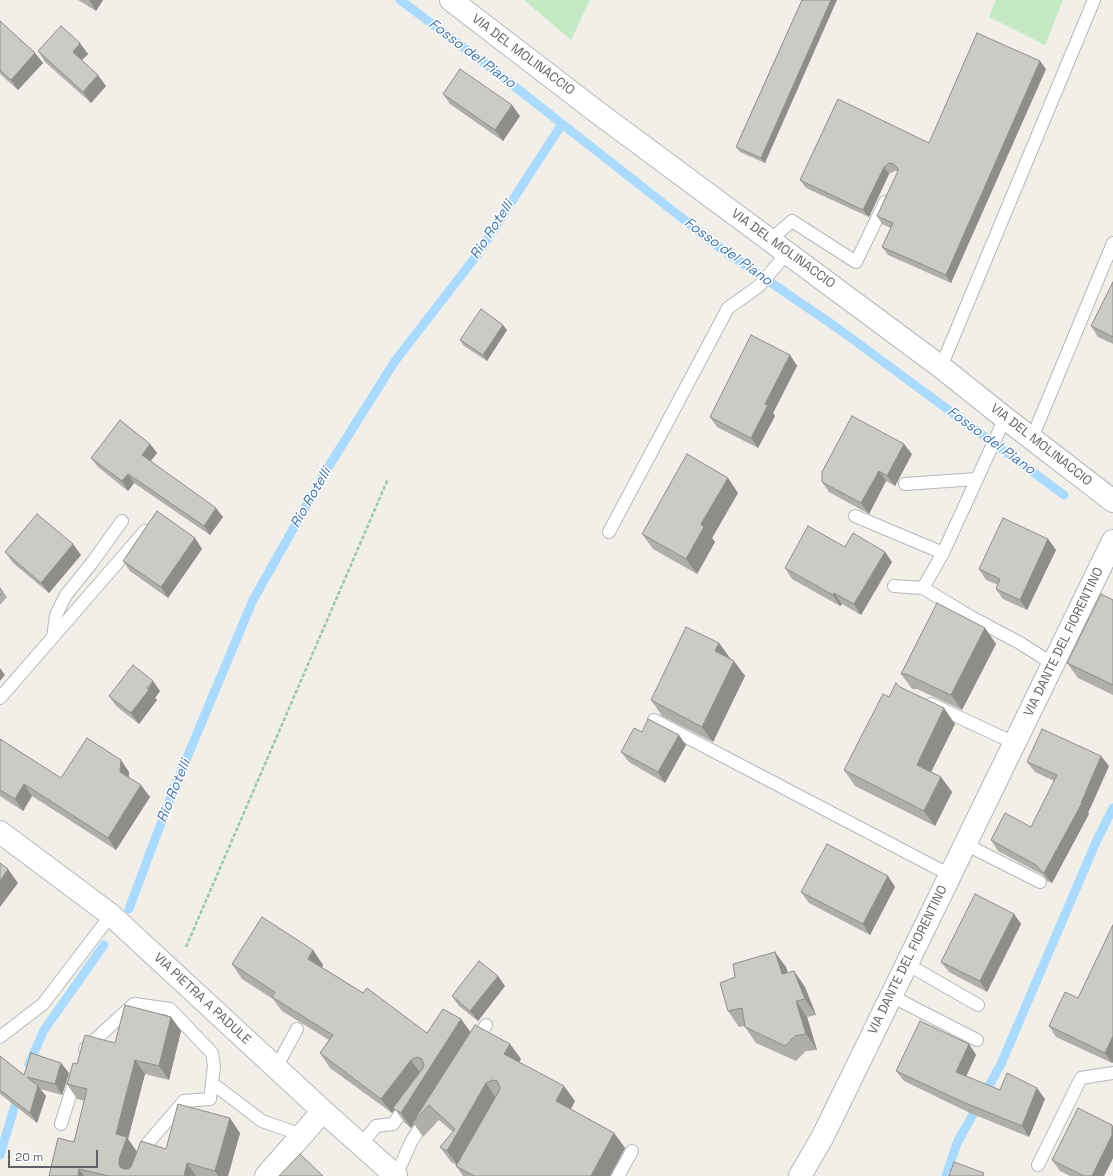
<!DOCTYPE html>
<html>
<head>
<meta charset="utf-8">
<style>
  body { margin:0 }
  #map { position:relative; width:1113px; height:1176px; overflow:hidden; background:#f1efe8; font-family:"Space Grotesk",sans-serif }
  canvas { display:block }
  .scale { position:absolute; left:8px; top:1150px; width:90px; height:18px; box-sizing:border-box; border:2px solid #5f6368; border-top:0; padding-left:5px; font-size:12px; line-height:14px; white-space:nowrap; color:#5f6368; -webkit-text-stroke:3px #fff; paint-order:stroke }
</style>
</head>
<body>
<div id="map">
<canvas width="1113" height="1176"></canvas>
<div class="scale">20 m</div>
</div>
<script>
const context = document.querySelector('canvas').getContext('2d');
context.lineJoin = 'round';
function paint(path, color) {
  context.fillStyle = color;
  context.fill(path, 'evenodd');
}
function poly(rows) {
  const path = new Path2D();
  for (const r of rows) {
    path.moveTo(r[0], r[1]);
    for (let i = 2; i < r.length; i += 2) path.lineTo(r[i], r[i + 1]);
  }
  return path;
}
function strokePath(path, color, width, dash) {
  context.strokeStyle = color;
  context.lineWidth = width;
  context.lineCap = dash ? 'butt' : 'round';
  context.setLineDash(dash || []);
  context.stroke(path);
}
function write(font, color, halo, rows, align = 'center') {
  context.font = font + ' "Space Grotesk",sans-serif';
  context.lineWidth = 3;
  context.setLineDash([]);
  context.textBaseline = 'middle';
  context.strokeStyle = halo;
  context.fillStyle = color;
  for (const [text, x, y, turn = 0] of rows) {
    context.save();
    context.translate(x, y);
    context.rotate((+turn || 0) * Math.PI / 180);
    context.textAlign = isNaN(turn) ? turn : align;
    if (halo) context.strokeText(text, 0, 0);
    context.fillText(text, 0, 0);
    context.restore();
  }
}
paint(poly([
  [524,0,590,0,571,40],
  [996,0,1063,0,1045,45,989,17]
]), '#c5e8c5');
strokePath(poly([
  [400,0,491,68,720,248,836,327,1064,495],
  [129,909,175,786,253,600,327,469,395,361,477,255,562,124],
  [29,1064,44,1030,104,945],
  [0,1155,18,1095],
  [946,1176,957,1143,1001,1064,1096,842,1113,808]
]), '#aadaff', 9);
const service = poly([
  [770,240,792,221,856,262,885,202],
  [941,367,1094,0],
  [1032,438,1113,243],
  [905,484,977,479],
  [855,516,943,553,1005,418],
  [609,532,728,308,759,286,787,253],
  [894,586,923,588,943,553],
  [923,588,971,617,1020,643,1053,664],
  [53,637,56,615,66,595,91,564,122,521],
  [0,698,145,531],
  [931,704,1014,743],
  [654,720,950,875],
  [965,844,1040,882],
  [907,964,978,1005],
  [891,996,977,1040],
  [0,1037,43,1004,111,915],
  [475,1042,486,1025],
  [85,1049,134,1004,170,1009,212,1053,214,1066,210,1099,184,1101,148,1143,136,1176],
  [276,1068,297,1029],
  [212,1083,262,1121,302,1135],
  [61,1124,76,1076],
  [361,1145,376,1126,393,1124,409,1102],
  [1038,1165,1081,1078,1113,1073],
  [396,1176,411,1142,427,1117],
  [618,1176,632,1151]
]);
const minor = poly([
  [0,832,111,915,323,1111,396,1176],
  [266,1176,323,1111],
  [800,1176,823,1136,1113,541]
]);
const tertiary = poly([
  [451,0,597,112,941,367,1005,418,1113,501]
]);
strokePath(service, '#b5b8bc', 14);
strokePath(minor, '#b5b8bc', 24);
strokePath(tertiary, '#b5b8bc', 24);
strokePath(poly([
  [186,947,388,479]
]), '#9cc7a9', 2.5, [4, 2]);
strokePath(service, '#fff', 12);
strokePath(minor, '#fff', 22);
strokePath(tertiary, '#fff', 22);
paint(poly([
  [78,0,103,0,96,11],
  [802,0,765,163,740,152,736,147],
  [0,21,35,53,43,63,18,90,0,74],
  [38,51,88,54,82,60,106,86,91,103,45,62],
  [1046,69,951,283,888,255,882,247,891,228,882,224,877,216,897,173,898,171,895,171,889,174,869,217,806,188,800,180,929,143],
  [443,94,520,116,503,141,450,104],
  [1113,282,1113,344,1098,337,1091,326],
  [507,330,487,361,464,346,460,340],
  [790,355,797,366,773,413,775,416,758,448,717,427,710,417],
  [150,444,157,453,151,461,223,517,210,535,134,483,128,491,98,467,91,458],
  [912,454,895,486,886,481,869,514,829,492,822,482],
  [728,478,738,493,712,538,715,542,697,574,653,549,642,534],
  [195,538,202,549,168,598,130,571,123,561],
  [1048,539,1056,550,1027,610,1003,599,996,589,998,585,986,580,979,569],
  [845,547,885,552,892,562,861,615,842,604,840,606,792,579,785,568],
  [5,552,81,555,49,593,13,563],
  [0,588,3,592,7,597,0,605],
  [1113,600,1113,695,1078,678,1067,663],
  [985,628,996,644,962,710,917,689,912,689,901,674],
  [719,643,730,658,745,676,713,742,662,716,651,700],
  [900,687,955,724,931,772,941,777,952,792,935,826,855,786,844,770,889,697],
  [160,691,155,698,157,700,139,724,116,706,109,696],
  [0,739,61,778,129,772,129,777,150,797,116,850,32,796,23,811,0,796],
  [686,745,665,783,629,762,621,752],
  [1027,762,1109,766,1088,813,1089,814,1052,883,1047,881,1043,875,998,851,991,840,1031,827,1054,781,1035,772],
  [888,876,895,887,870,935,809,903,801,892],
  [1014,914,1021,924,987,992,949,972,941,962],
  [1113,925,1113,1062,1112,1063,1056,1037,1049,1026,1078,998],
  [313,950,323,965,322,967,427,1033,461,1019,470,1032,510,1044,521,1059,519,1062,575,1101,571,1109,614,1133,625,1148,610,1176,463,1176,456,1166,456,1165,451,1162,440,1147,453,1132,439,1120,423,1137,414,1124,411,1128,404,1122,395,1109,392,1113,330,1068,320,1053,329,1040,282,1011,273,999,242,979,232,964],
  [786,967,788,973,794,971,805,987,816,1015,807,1017,817,1050,806,1051,796,1061,756,1043,745,1027,744,1026,739,1027,728,1011],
  [505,986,478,1021,459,1006,452,996],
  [171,1017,181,1031,169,1080,145,1074,128,1139,137,1152,166,1149,240,1133,228,1176,49,1176,74,1142,85,1101,77,1099,67,1084,77,1064],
  [969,1044,976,1055,966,1076,1000,1090,1045,1099,1029,1137,970,1113,904,1081,896,1071],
  [0,1056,24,1075,61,1063,69,1073,62,1095,40,1089,46,1096,37,1123,0,1094],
  [1112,1125,1113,1127,1113,1158,1104,1176,1070,1176,1060,1171,1052,1160]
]), '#afaea9');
paint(poly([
  [89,0,103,0,96,11],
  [831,0,837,0,765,163,761,158],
  [80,43,88,54,80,62,73,52],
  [35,53,43,63,18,90,11,80],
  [1040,61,1046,69,951,283,946,275],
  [98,75,106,86,91,103,83,92],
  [512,105,520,116,503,141,495,130],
  [884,167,889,174,869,217,863,210],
  [503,325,507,330,487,361,483,355],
  [790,355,797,366,773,413,775,416,758,448,751,438,765,404],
  [150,444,157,453,148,464,142,455],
  [904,444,912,454,895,486,887,476],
  [879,471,886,481,869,514,861,503],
  [128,474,134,483,128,491,122,481],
  [728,478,738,493,712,538,715,542,697,574,686,559,701,524],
  [216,508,223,517,210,535,204,526],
  [195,538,202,549,168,598,161,587],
  [1048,539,1056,550,1027,610,1020,600],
  [73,544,81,555,49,593,41,583],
  [885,552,892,562,861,615,854,604],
  [834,593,842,604,840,606,833,595],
  [985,628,996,644,962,710,951,695],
  [719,643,730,658,715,651],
  [734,661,745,676,713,742,702,727],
  [0,668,5,675,0,681],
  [153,681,160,691,155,698,157,700,139,724,131,713],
  [944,708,955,724,927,780,917,765],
  [679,735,686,745,665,783,658,772],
  [1101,756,1109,766,1088,813,1089,814,1052,883,1044,873,1081,803],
  [121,760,129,772,128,783,120,772],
  [941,777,952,792,935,826,924,811],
  [24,784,32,796,23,811,15,799],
  [141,785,150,797,116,850,108,838],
  [8,869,18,883,0,907,0,881],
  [888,876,895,887,870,935,863,924],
  [1014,914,1021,924,987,992,980,981],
  [313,950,323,965,318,973,308,959],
  [775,952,786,967,793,990,782,974],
  [794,971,805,987,816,1015,805,999],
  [498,976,505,986,478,1021,470,1011],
  [796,1001,807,1017,817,1050,806,1034],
  [171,1017,181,1031,169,1080,159,1066],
  [461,1019,472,1034,413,1122,414,1124,411,1128,401,1113],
  [1113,1036,1113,1062,1112,1063,1105,1053],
  [510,1044,521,1059,515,1069,504,1054],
  [969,1044,976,1055,963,1083,956,1072],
  [135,1060,145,1074,128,1139,137,1152,129,1173,120,1167,119,1163,116,1134],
  [411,1060,421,1074,393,1108,395,1109,392,1113,381,1099],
  [61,1063,69,1073,62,1095,55,1084],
  [486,1083,496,1098,458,1166,447,1151],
  [38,1086,46,1096,37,1123,30,1113],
  [564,1086,575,1101,567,1116,556,1101],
  [1037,1088,1045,1099,1029,1137,1022,1126],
  [230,1118,240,1133,228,1176,218,1176,215,1171],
  [1112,1125,1113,1127,1113,1158,1104,1176,1092,1176],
  [614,1133,625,1148,610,1176,591,1176],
  [187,1163,196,1176,184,1176],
  [79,1169,84,1176,78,1176]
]), '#8f8d8a');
const building = poly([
  [802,0,831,0,761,158,736,147,802,0],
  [0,21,35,53,11,80,0,70,0,21],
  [61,26,80,43,73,52,98,75,83,92,38,51,61,26],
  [977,33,1040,61,946,275,882,247,893,223,877,216,897,173,898,169,894,164,889,163,884,167,863,210,800,180,838,99,929,143,977,33],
  [460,69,512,105,495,130,443,94,460,69],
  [1113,282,1113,337,1091,326,1113,282],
  [481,309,503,325,483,355,460,340,481,309],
  [751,335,790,355,765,404,768,405,751,438,710,417,751,335],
  [852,416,904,444,887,476,879,471,861,503,822,482,822,472,852,416],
  [120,420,150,444,142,455,216,508,204,526,128,474,122,481,91,458,120,420],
  [687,454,728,478,701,524,704,527,686,559,642,534,687,454],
  [157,511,195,538,161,587,123,561,157,511],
  [37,514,73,544,41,583,5,552,37,514],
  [1003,518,1048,539,1020,600,996,589,1000,579,979,569,1003,518],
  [808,526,845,547,853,533,885,552,854,604,834,593,833,595,785,568,808,526],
  [0,588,3,592,0,595,0,588],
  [1101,594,1113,600,1113,685,1067,663,1101,594],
  [937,603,985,628,951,695,906,674,901,674,937,603],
  [686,627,719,643,715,651,734,661,702,727,651,700,686,627],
  [133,665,153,681,147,688,149,690,131,713,109,696,133,665],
  [896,683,900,687,944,708,917,765,941,777,924,811,844,770,883,694,889,697,896,683],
  [648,719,679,735,658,772,621,752,634,728,642,732,648,719],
  [1042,729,1101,756,1081,803,1082,803,1044,873,1040,870,1036,865,991,840,1005,813,1031,827,1057,775,1027,762,1042,729],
  [87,738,121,760,120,772,141,785,108,838,24,784,15,799,0,790,0,739,61,778,87,738],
  [827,844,888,876,863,924,801,892,827,844],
  [0,863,8,869,0,881,0,863],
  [975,894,1014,914,980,981,941,962,975,894],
  [262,917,313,950,308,959,363,993,367,988,427,1033,443,1009,461,1019,401,1113,393,1108,423,1068,424,1065,422,1059,417,1057,411,1060,381,1099,320,1053,333,1035,272,997,275,992,232,964,262,917],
  [1113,925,1113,1036,1105,1053,1049,1026,1065,992,1078,998,1113,925],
  [775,952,782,974,794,971,805,999,796,1001,806,1034,795,1036,785,1046,745,1027,742,1008,728,1011,720,983,735,977,733,964,775,952],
  [479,961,498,976,470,1011,452,996,479,961],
  [125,1005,171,1017,159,1066,135,1060,116,1134,127,1137,119,1159,119,1163,120,1167,124,1169,128,1169,131,1167,141,1141,166,1149,178,1104,230,1118,215,1171,187,1163,184,1176,109,1176,79,1169,78,1176,49,1176,58,1138,74,1142,87,1089,67,1084,73,1063,77,1064,85,1035,115,1043,125,1005],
  [920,1021,969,1044,956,1072,1000,1090,1007,1073,1037,1088,1022,1126,963,1102,896,1071,920,1021],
  [475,1025,510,1044,504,1054,564,1086,556,1101,614,1133,591,1176,474,1176,456,1166,499,1091,500,1087,497,1081,492,1080,486,1083,447,1151,440,1147,455,1129,429,1105,413,1122,475,1025],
  [31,1053,61,1063,55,1084,27,1077,38,1086,30,1113,0,1090,0,1056,24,1075,31,1053],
  [1078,1108,1112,1125,1112,1135,1092,1176,1084,1176,1052,1160,1078,1108],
  [300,1154,323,1176,279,1176,300,1154],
  [954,1162,984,1173,983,1176,949,1176,954,1162]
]);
paint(building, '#cccac5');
strokePath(building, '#8f8d8a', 1);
write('13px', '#5f6368', '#fff', [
  ["VIA DEL MOLINACCIO",523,55,37],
  ["VIA DEL MOLINACCIO",783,249,36],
  ["VIA DEL MOLINACCIO",1041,445,38],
  ["VIA DANTE DEL FIORENTINO",1064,642,-64],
  ["VIA DANTE DEL FIORENTINO",908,960,-64],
  ["VIA PIETRA A PADULE",202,999,43]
]);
write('italic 14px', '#4174aa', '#fff', [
  ["Fosso del Piano",472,54,37],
  ["Rio Rotelli",492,230,-57],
  ["Fosso del Piano",728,252,36],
  ["Fosso del Piano",991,441,36],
  ["Rio Rotelli",311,498,-60],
  ["Rio Rotelli",174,791,-68]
]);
</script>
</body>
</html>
